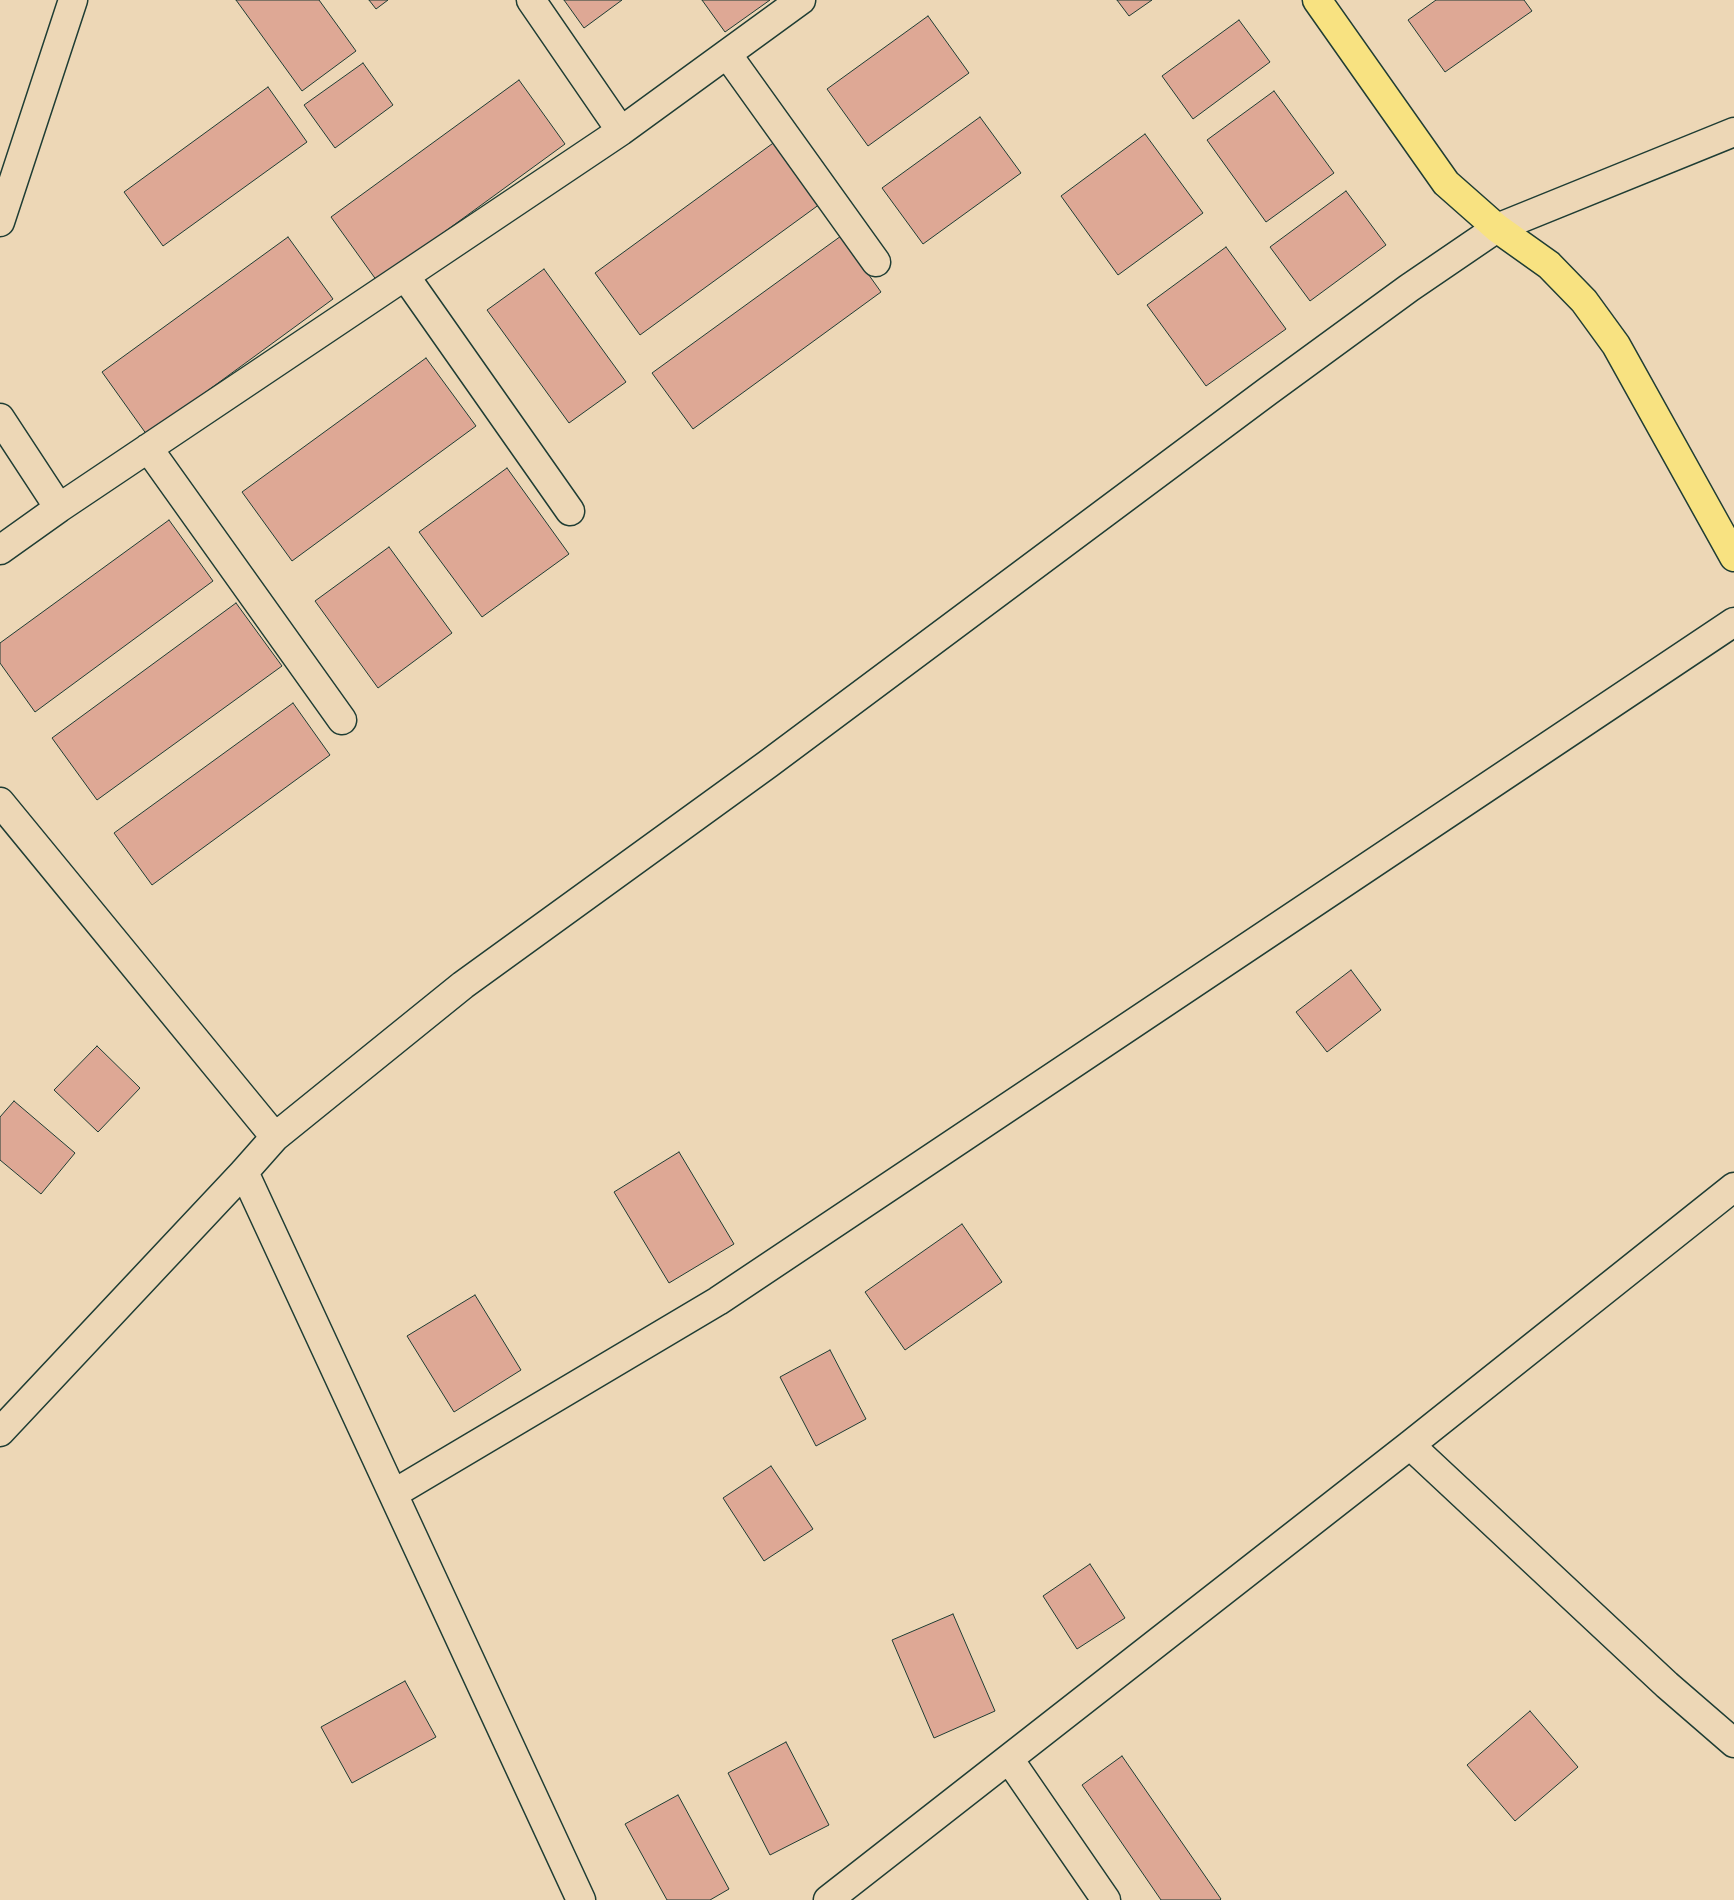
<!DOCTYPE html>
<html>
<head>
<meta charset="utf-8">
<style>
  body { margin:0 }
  canvas { display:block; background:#edd7b6 }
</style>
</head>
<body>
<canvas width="1734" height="1900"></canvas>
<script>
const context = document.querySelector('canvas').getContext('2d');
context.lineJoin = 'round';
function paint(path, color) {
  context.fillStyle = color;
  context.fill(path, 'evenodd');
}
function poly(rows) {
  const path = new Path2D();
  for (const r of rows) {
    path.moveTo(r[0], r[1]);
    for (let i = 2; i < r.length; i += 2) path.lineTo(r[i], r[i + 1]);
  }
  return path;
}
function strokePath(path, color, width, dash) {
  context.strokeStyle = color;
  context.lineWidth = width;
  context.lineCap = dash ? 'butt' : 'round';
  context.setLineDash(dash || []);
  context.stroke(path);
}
const building = poly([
  [236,0,319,0,356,51,302,91,236,0],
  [369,0,388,0,376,9,369,0],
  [564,0,622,0,584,28,564,0],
  [702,0,770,0,725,32,702,0],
  [1117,0,1152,0,1129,16,1117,0],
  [1436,0,1524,0,1532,11,1445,72,1408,20,1436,0],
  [928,16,969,73,868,146,827,89,928,16],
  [1239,20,1270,62,1193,119,1162,76,1239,20],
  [363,63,393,105,335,148,304,105,363,63],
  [519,80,565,144,377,281,331,217,519,80],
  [268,87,307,142,163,246,124,192,268,87],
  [1274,91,1334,173,1266,222,1207,140,1274,91],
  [980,117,1021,173,923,244,882,188,980,117],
  [1145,134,1203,213,1118,275,1061,196,1145,134],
  [776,141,820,204,640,335,595,273,776,141],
  [1346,191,1386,245,1310,301,1270,247,1346,191],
  [841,236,881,292,693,429,652,373,841,236],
  [288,237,333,299,147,435,102,372,288,237],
  [1226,247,1286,329,1206,386,1147,305,1226,247],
  [544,269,626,382,569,423,487,310,544,269],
  [426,358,476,426,292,561,242,492,426,358],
  [507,468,569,554,482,617,419,532,507,468],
  [169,520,213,581,35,712,0,663,0,643,169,520],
  [389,547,452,633,378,688,315,601,389,547],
  [236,603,282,666,97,800,52,738,236,603],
  [293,703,330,755,152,885,114,833,293,703],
  [1351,970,1381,1010,1327,1052,1296,1012,1351,970],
  [97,1046,140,1088,98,1132,54,1090,97,1046],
  [14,1101,75,1153,41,1194,0,1160,0,1117,14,1101],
  [679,1152,734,1244,669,1283,614,1192,679,1152],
  [962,1224,1002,1282,905,1350,865,1292,962,1224],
  [475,1295,521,1370,454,1412,407,1336,475,1295],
  [830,1350,866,1419,816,1446,780,1377,830,1350],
  [771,1466,813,1529,764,1561,723,1498,771,1466],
  [1090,1564,1125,1618,1077,1649,1043,1596,1090,1564],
  [953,1614,995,1711,934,1738,892,1640,953,1614],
  [405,1681,436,1737,352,1783,321,1727,405,1681],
  [1530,1711,1578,1767,1515,1821,1467,1765,1530,1711],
  [786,1742,829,1825,770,1855,728,1773,786,1742],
  [1122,1756,1221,1899,1220,1900,1161,1900,1082,1785,1122,1756],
  [678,1795,729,1889,710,1900,667,1900,625,1824,678,1795]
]);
paint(building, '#dea895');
strokePath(building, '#1f3d34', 1);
const minor = poly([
  [531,0,621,131],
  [727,54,876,262],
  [0,222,73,0],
  [405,276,570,511],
  [0,418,59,508],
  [148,448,342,720],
  [0,550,59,508,621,131,801,0],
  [0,802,275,1137],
  [244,1172,581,1900],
  [0,1432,244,1172,275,1137,463,985,768,764,1268,391,1409,288,1497,228,1734,132],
  [1410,1445,1667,1685,1734,1743],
  [393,1494,718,1301,1734,622],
  [1009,1759,1106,1900],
  [828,1900,1410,1445,1734,1187]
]);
const major = poly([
  [1317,0,1446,183,1497,228,1549,265,1584,301,1616,345,1734,557]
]);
strokePath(minor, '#1f3d34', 31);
strokePath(major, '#1f3d34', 31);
strokePath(minor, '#edd7b6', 28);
strokePath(major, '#f8e281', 28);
</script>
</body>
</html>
